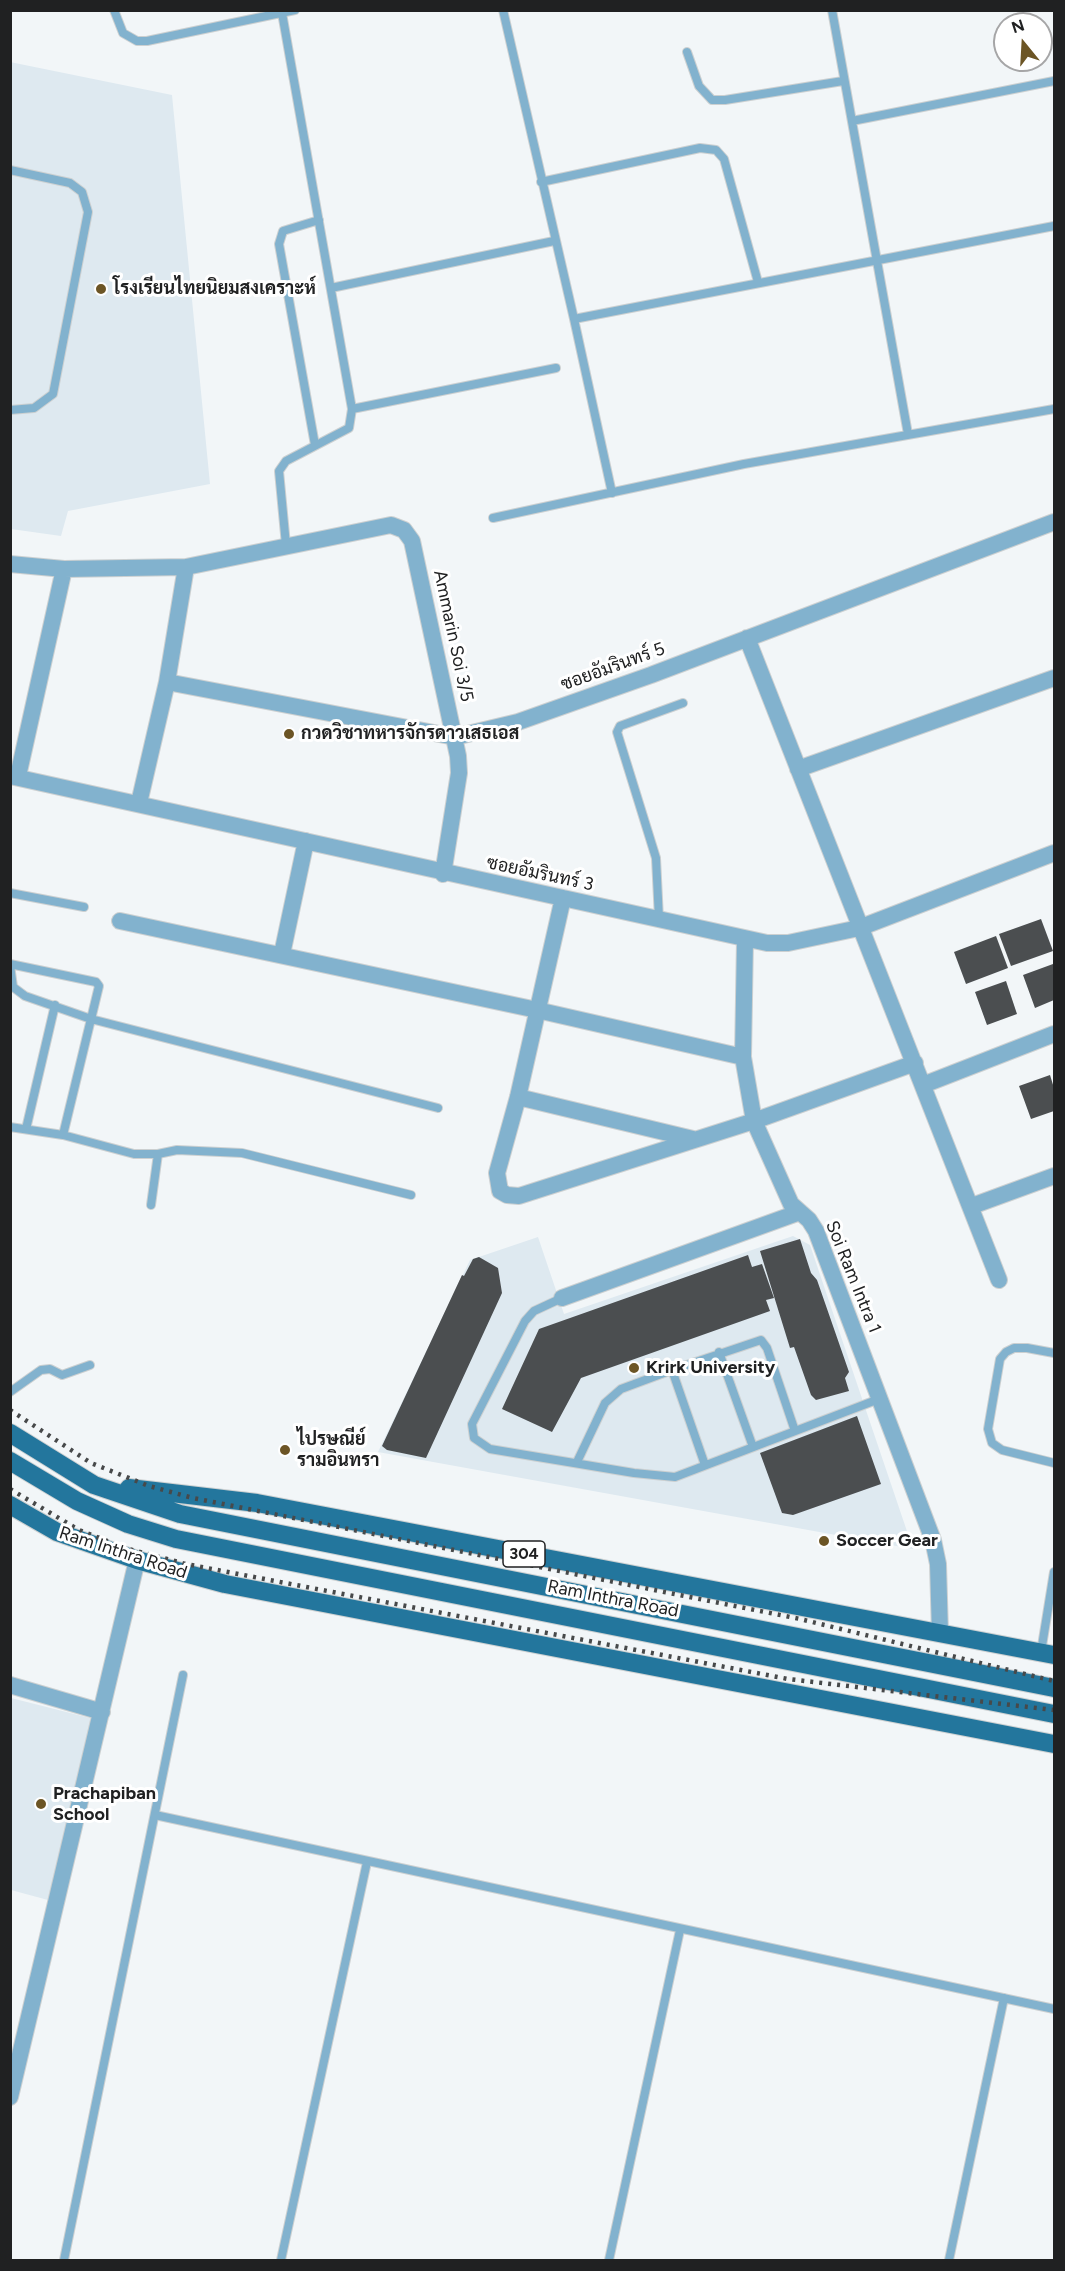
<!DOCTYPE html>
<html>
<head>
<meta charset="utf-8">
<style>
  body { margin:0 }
  #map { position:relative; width:1065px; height:2271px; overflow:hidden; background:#f2f6f8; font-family:Figtree,sans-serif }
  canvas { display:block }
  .frame { position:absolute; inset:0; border:12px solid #202122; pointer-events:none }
  .north { position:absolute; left:993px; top:12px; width:60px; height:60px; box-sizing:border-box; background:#fff; border:2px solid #a6a6a7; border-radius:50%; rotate:342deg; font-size:16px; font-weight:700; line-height:24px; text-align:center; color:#202122 }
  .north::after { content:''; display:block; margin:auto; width:21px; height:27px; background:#6c5525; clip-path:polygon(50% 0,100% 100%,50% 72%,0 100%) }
</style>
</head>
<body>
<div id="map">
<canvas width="1065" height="2271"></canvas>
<div class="frame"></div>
<div class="north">N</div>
</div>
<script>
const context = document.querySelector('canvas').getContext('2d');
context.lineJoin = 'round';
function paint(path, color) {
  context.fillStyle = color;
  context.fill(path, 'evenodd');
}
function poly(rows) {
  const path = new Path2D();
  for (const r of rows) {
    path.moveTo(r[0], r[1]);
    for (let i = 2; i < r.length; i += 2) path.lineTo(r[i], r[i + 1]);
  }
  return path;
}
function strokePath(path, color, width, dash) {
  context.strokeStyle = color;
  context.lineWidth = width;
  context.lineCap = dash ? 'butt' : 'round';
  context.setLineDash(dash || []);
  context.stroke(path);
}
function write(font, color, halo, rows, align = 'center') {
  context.font = font + ' Figtree,Sarabun,sans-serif';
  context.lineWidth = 6;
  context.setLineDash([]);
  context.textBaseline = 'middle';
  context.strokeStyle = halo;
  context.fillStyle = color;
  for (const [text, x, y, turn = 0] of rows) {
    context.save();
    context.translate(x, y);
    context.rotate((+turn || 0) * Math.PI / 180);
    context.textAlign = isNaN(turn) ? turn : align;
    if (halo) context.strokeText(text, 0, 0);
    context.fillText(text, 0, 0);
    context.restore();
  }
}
paint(poly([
  [10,62,172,95,210,484,68,511,61,536,11,529],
  [793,1236,810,1245,913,1549,378,1452,470,1260,538,1237,564,1314],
  [11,1698,94,1719,48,1900,11,1890]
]), '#dee9f0');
paint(poly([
  [1041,919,1053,951,1011,966,999,934],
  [996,936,1008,968,966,984,954,952],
  [1053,964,1054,1000,1035,1008,1023,975],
  [1006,981,1017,1014,987,1025,975,992],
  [1050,1075,1054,1088,1054,1111,1031,1119,1019,1086],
  [800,1239,811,1273,817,1280,849,1372,845,1378,849,1391,816,1400,811,1395,794,1347,790,1348,760,1251],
  [748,1255,752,1267,762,1264,774,1298,766,1300,770,1311,581,1378,552,1432,502,1409,539,1329],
  [479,1257,498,1268,502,1293,426,1458,387,1450,382,1446,462,1275,464,1276,473,1259],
  [857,1416,881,1484,793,1515,782,1513,760,1453]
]), '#4b4e50');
const service = poly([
  [114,10,123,33,137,41,147,41,295,10],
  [503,10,574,319,1054,226],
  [832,10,908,434],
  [282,13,352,409,349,428,286,461,279,471,286,545],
  [687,52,699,86,712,100,725,100,843,81],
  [852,121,1054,81],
  [10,170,70,183,82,192,88,212,53,394,34,408,10,410],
  [541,182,700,148,716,150,724,159,758,282],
  [331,288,554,241],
  [574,319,612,493],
  [352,409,556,368],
  [315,445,279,244,283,231,319,220],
  [493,518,744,464,1054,409],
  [10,893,84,907],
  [659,919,656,858,617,732,620,726,683,703],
  [10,964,96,982,99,986,63,1135,134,1154,158,1154,177,1150,242,1153,411,1195],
  [10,965,13,987,25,996,91,1019,438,1108],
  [10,1127,63,1135],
  [26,1129,55,1005],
  [151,1205,158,1154],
  [562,1298,534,1311,525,1321,472,1424,474,1438,490,1449,634,1473,675,1477,879,1399],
  [719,1352,753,1447],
  [1054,1353,1027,1348,1014,1348,1006,1352,1000,1359,988,1429,992,1443,1002,1450,1054,1463],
  [672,1370,761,1340,767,1348,795,1431],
  [10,1392,41,1370,50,1369,62,1375,90,1365],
  [577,1462,605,1403,621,1389,672,1370,705,1465],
  [1041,1652,1054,1572],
  [155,1815,1054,2009],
  [64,2260,183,1675],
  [281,2260,367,1862],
  [609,2260,680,1930],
  [949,2260,1004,1998]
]);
const minor = poly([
  [10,564,64,569,186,567,391,525,404,530,412,541,458,756,459,773,443,874],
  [747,638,999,1280],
  [167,682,455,737,518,722,651,675,1054,522],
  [798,769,1054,678],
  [10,776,767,943,788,943,859,928,1054,853],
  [18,776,64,569],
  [139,803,167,682,186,567],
  [563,898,518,1097,497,1173,500,1191,507,1195,519,1196,754,1121,915,1063],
  [120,921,537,1010,743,1057],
  [745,939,743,1057,754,1121,791,1204,809,1220,816,1231,933,1540,938,1564,940,1633],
  [282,954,306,841],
  [923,1085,1054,1034],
  [518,1097,693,1139],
  [972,1206,1054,1176],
  [562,1298,800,1212],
  [10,1685,102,1712],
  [10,2097,137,1560]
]);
const primary = poly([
  [10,1433,94,1485,180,1514,1054,1688],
  [10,1461,77,1501,128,1524,176,1539,1054,1714],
  [129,1488,257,1503,1054,1655],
  [10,1505,57,1532,137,1560,225,1584,1054,1744]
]);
strokePath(service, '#ccd0d1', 10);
strokePath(minor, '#ccd0d1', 18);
strokePath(primary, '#ccd0d1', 20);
strokePath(service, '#82b2ce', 8);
strokePath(minor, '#82b2ce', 16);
strokePath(primary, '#23769d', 18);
strokePath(poly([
  [10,1410,91,1463,149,1486,193,1498,800,1619,1054,1681],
  [10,1489,79,1530,125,1548,186,1564,788,1679,1054,1710]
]), '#47494a', 4.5, [3, 6]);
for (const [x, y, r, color] of [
  [101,289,6,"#6c5525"],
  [289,734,6,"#6c5525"],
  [634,1368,6,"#6c5525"],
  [285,1450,6,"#6c5525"],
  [824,1541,6,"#6c5525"],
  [41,1804,6,"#6c5525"]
]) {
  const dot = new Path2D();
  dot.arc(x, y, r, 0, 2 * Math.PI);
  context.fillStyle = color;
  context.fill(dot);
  strokePath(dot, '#fff', 2);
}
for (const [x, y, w] of [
  [524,1554,42]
]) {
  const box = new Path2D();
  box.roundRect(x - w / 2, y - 13, w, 26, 4.5);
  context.fillStyle = '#fff';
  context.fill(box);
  strokePath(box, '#202122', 1.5);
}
write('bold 16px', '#202122', null, [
  ["304",524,1554]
]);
write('bold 18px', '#202122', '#fff', [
  ["โรงเรียนไทยนิยมสงเคราะห์",113,289],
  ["กวดวิชาทหารจักรดาวเสธเอส",301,734],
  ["Krirk University",646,1368],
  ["ไปรษณีย์",297,1440],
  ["รามอินทรา",297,1461],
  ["Soccer Gear",836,1541],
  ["Prachapiban",53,1794],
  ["School",53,1815]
], 'left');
write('18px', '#202122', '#fff', [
  ["Ammarin Soi 3/5",453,636,78],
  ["ซอยอัมรินทร์ 5",613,667,-20],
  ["ซอยอัมรินทร์ 3",540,874,12],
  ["Soi Ram Intra 1",853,1277,68],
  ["Ram Inthra Road",123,1553,18],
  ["Ram Inthra Road",613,1599,11]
]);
</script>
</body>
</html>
